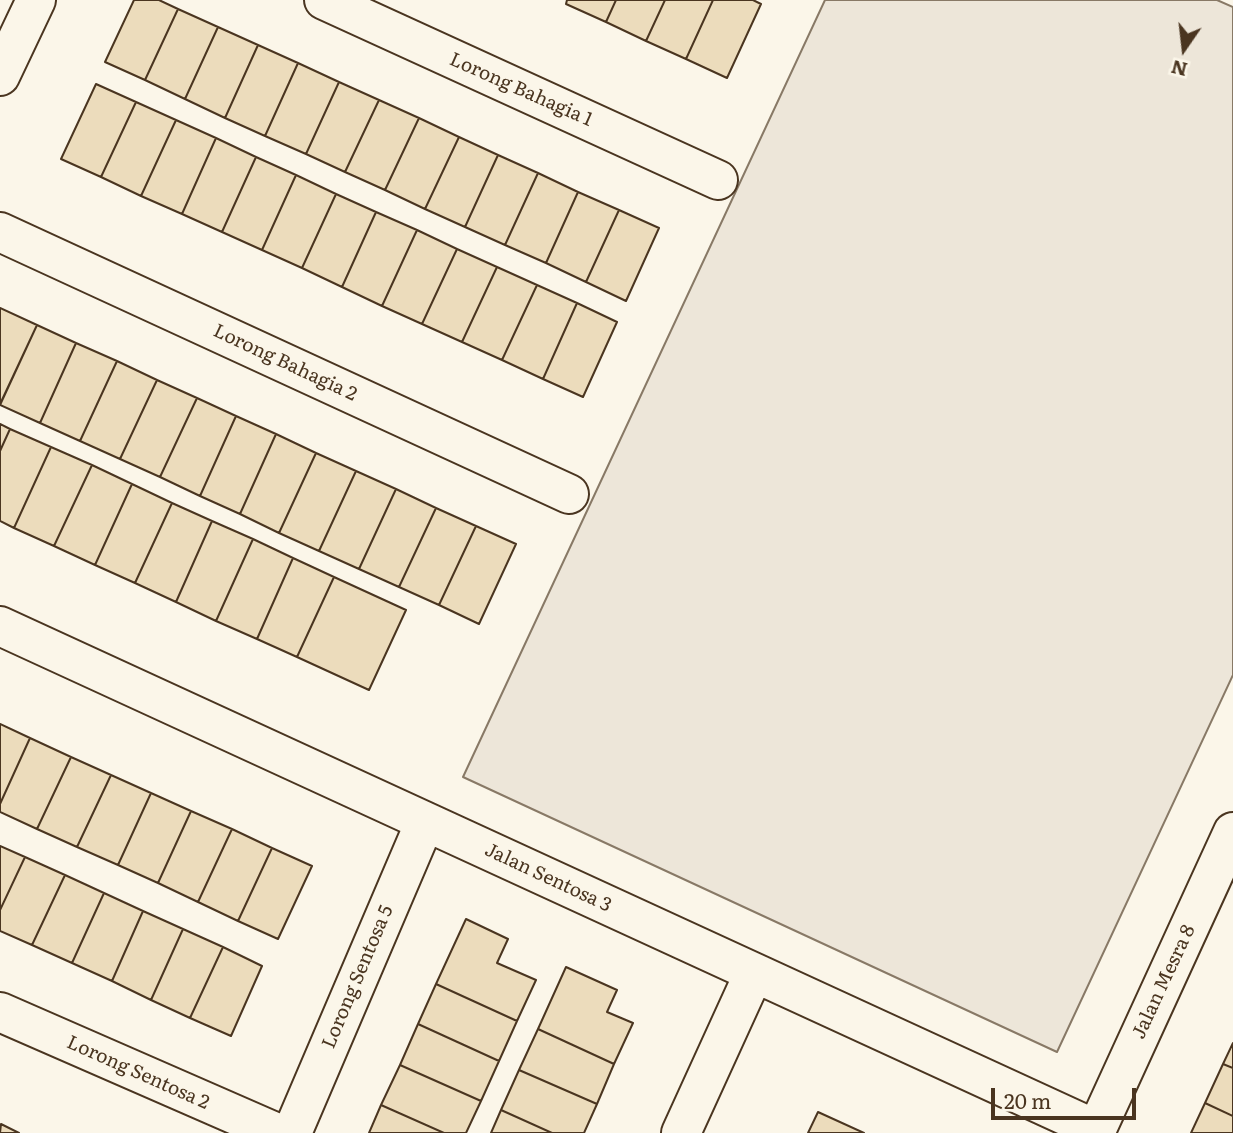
<!DOCTYPE html>
<html>
<head>
<meta charset="utf-8">
<style>
  body { margin:0 }
  #map { position:relative; width:1233px; height:1133px; overflow:hidden; background:#fbf6e9; font-family:Literata,serif }
  canvas { display:block }
  .north { position:absolute; left:1149px; top:14px; width:70px; height:70px; -webkit-text-stroke:5px #fbf6e9; paint-order:stroke; rotate:194deg; font-size:19px; font-weight:700; line-height:28px; text-align:center; color:#4a3520 }
  .north::after { content:''; display:block; margin:auto; width:24px; height:32px; background:#4a3520; clip-path:polygon(50% 0,100% 100%,50% 72%,0 100%) }
  .scale { position:absolute; left:991px; top:1088px; width:145px; height:32px; box-sizing:border-box; border:4px solid #4a3520; border-top:0; padding-left:9px; font-size:21px; line-height:24px; white-space:nowrap; color:#4a3520; -webkit-text-stroke:5px #fbf6e9; paint-order:stroke }
</style>
</head>
<body>
<div id="map">
<canvas width="1233" height="1133"></canvas>
<div class="north">N</div>
<div class="scale">20 m</div>
</div>
<script>
const context = document.querySelector('canvas').getContext('2d');
context.lineJoin = 'round';
function paint(path, color) {
  context.fillStyle = color;
  context.fill(path, 'evenodd');
}
function poly(rows) {
  const path = new Path2D();
  for (const r of rows) {
    path.moveTo(r[0], r[1]);
    for (let i = 2; i < r.length; i += 2) path.lineTo(r[i], r[i + 1]);
  }
  return path;
}
function strokePath(path, color, width, dash) {
  context.strokeStyle = color;
  context.lineWidth = width;
  context.lineCap = dash ? 'butt' : 'round';
  context.setLineDash(dash || []);
  context.stroke(path);
}
function write(font, color, halo, rows, align = 'center') {
  context.font = font + ' Literata,serif';
  context.lineWidth = 5;
  context.setLineDash([]);
  context.textBaseline = 'middle';
  context.strokeStyle = halo;
  context.fillStyle = color;
  for (const [text, x, y, turn = 0] of rows) {
    context.save();
    context.translate(x, y);
    context.rotate((+turn || 0) * Math.PI / 180);
    context.textAlign = isNaN(turn) ? turn : align;
    if (halo) context.strokeText(text, 0, 0);
    context.fillText(text, 0, 0);
    context.restore();
  }
}
const green = poly([
  [825,0,1217,0,1233,7,1233,675,1057,1052,463,777,825,0]
]);
paint(green, '#ede6d9');
strokePath(green, '#887966', 2);
const building = poly([
  [134,0,159,0,178,9,145,80,105,62,134,0],
  [567,0,616,0,606,22,566,4,567,0],
  [616,0,665,0,646,41,606,22,616,0],
  [665,0,713,0,686,59,646,41,665,0],
  [713,0,753,0,761,4,727,78,686,59,713,0],
  [178,9,218,27,185,99,145,80,178,9],
  [218,27,258,45,225,118,185,99,218,27],
  [258,45,298,63,265,136,225,118,258,45],
  [298,63,339,82,306,154,265,136,298,63],
  [339,82,379,100,345,172,306,154,339,82],
  [96,84,136,102,101,177,61,159,96,84],
  [379,100,419,118,385,190,345,172,379,100],
  [136,102,176,120,141,196,101,177,136,102],
  [419,118,459,137,425,209,385,190,419,118],
  [176,120,216,138,182,214,141,196,176,120],
  [459,137,498,155,465,227,425,209,459,137],
  [216,138,256,157,222,232,182,214,216,138],
  [498,155,538,173,505,245,465,227,498,155],
  [256,157,296,175,262,250,222,232,256,157],
  [538,173,578,192,546,263,505,245,538,173],
  [296,175,336,194,302,268,262,250,296,175],
  [578,192,619,210,586,282,546,263,578,192],
  [336,194,376,212,342,287,302,268,336,194],
  [619,210,659,228,626,301,586,282,619,210],
  [376,212,417,230,382,306,342,287,376,212],
  [417,230,457,249,422,324,382,306,417,230],
  [457,249,497,267,462,342,422,324,457,249],
  [497,267,537,285,502,360,462,342,497,267],
  [537,285,577,303,543,379,502,360,537,285],
  [577,303,617,322,583,397,543,379,577,303],
  [0,308,37,325,0,404,0,308],
  [37,325,76,343,40,423,0,405,37,325],
  [76,343,117,361,80,441,40,423,76,343],
  [117,361,157,380,120,459,80,441,117,361],
  [157,380,197,398,160,477,120,459,157,380],
  [197,398,236,416,200,496,160,477,197,398],
  [236,416,276,434,240,514,200,496,236,416],
  [0,424,10,429,0,451,0,424],
  [10,429,51,447,14,528,0,521,0,451,10,429],
  [276,434,316,453,279,533,240,514,276,434],
  [51,447,92,465,54,546,14,528,51,447],
  [316,453,356,471,319,551,279,533,316,453],
  [92,465,132,484,95,565,54,546,92,465],
  [356,471,396,489,359,569,319,551,356,471],
  [132,484,172,503,135,583,95,565,132,484],
  [396,489,436,508,399,587,359,569,396,489],
  [172,503,212,521,176,602,135,583,172,503],
  [436,508,476,526,439,605,399,587,436,508],
  [212,521,253,539,216,621,176,602,212,521],
  [476,526,516,544,479,624,439,605,476,526],
  [253,539,293,558,257,639,216,621,253,539],
  [293,558,334,577,297,657,257,639,293,558],
  [334,577,406,610,369,690,297,657,334,577],
  [0,724,30,738,0,804,0,724],
  [30,738,71,757,37,829,0,812,0,804,30,738],
  [71,757,111,775,77,847,37,829,71,757],
  [111,775,151,793,118,865,77,847,111,775],
  [151,793,191,811,158,883,118,865,151,793],
  [191,811,232,829,198,902,158,883,191,811],
  [232,829,272,848,238,921,198,902,232,829],
  [0,846,25,857,0,910,0,846],
  [272,848,312,866,278,939,238,921,272,848],
  [25,857,65,875,32,945,0,931,0,910,25,857],
  [65,875,104,893,72,963,32,945,65,875],
  [104,893,143,911,112,981,72,963,104,893],
  [143,911,183,929,151,1000,112,981,143,911],
  [466,919,508,939,497,963,536,980,517,1021,436,984,466,919],
  [183,929,223,947,190,1018,151,1000,183,929],
  [223,947,262,966,231,1036,190,1018,223,947],
  [566,967,617,990,607,1012,633,1023,614,1064,538,1029,566,967],
  [436,984,517,1021,499,1061,418,1024,436,984],
  [418,1024,499,1061,481,1101,400,1065,418,1024],
  [538,1029,614,1064,597,1104,519,1070,538,1029],
  [1233,1043,1233,1068,1223,1064,1233,1043],
  [1223,1064,1233,1068,1233,1116,1205,1103,1223,1064],
  [400,1065,481,1101,466,1133,444,1133,381,1105,400,1065],
  [519,1070,597,1104,584,1133,552,1133,501,1110,519,1070],
  [1205,1103,1233,1116,1233,1133,1191,1133,1205,1103],
  [381,1105,444,1133,369,1133,381,1105],
  [501,1110,552,1133,491,1133,501,1110],
  [818,1112,864,1133,808,1133,818,1112],
  [1,1124,19,1133,0,1133,1,1124]
]);
paint(building, '#ecdcbc');
strokePath(building, '#4a3520', 2);
const minor = poly([
  [324,0,718,180],
  [0,76,36,0],
  [0,232,569,494],
  [0,626,1097,1130],
  [0,1012,277,1133],
  [292,1133,425,822],
  [681,1133,754,973],
  [1095,1133,1233,832]
]);
strokePath(minor, '#4a3520', 42);
strokePath(minor, '#fbf6e9', 38);
write('19px', '#4a3520', '#fbf6e9', [
  ["Lorong Bahagia 1",521,90,24],
  ["Lorong Bahagia 2",285,363,25],
  ["Jalan Sentosa 3",548,878,25],
  ["Lorong Sentosa 5",358,977,-67],
  ["Jalan Mesra 8",1164,982,-65],
  ["Lorong Sentosa 2",138,1073,24]
]);
</script>
</body>
</html>
